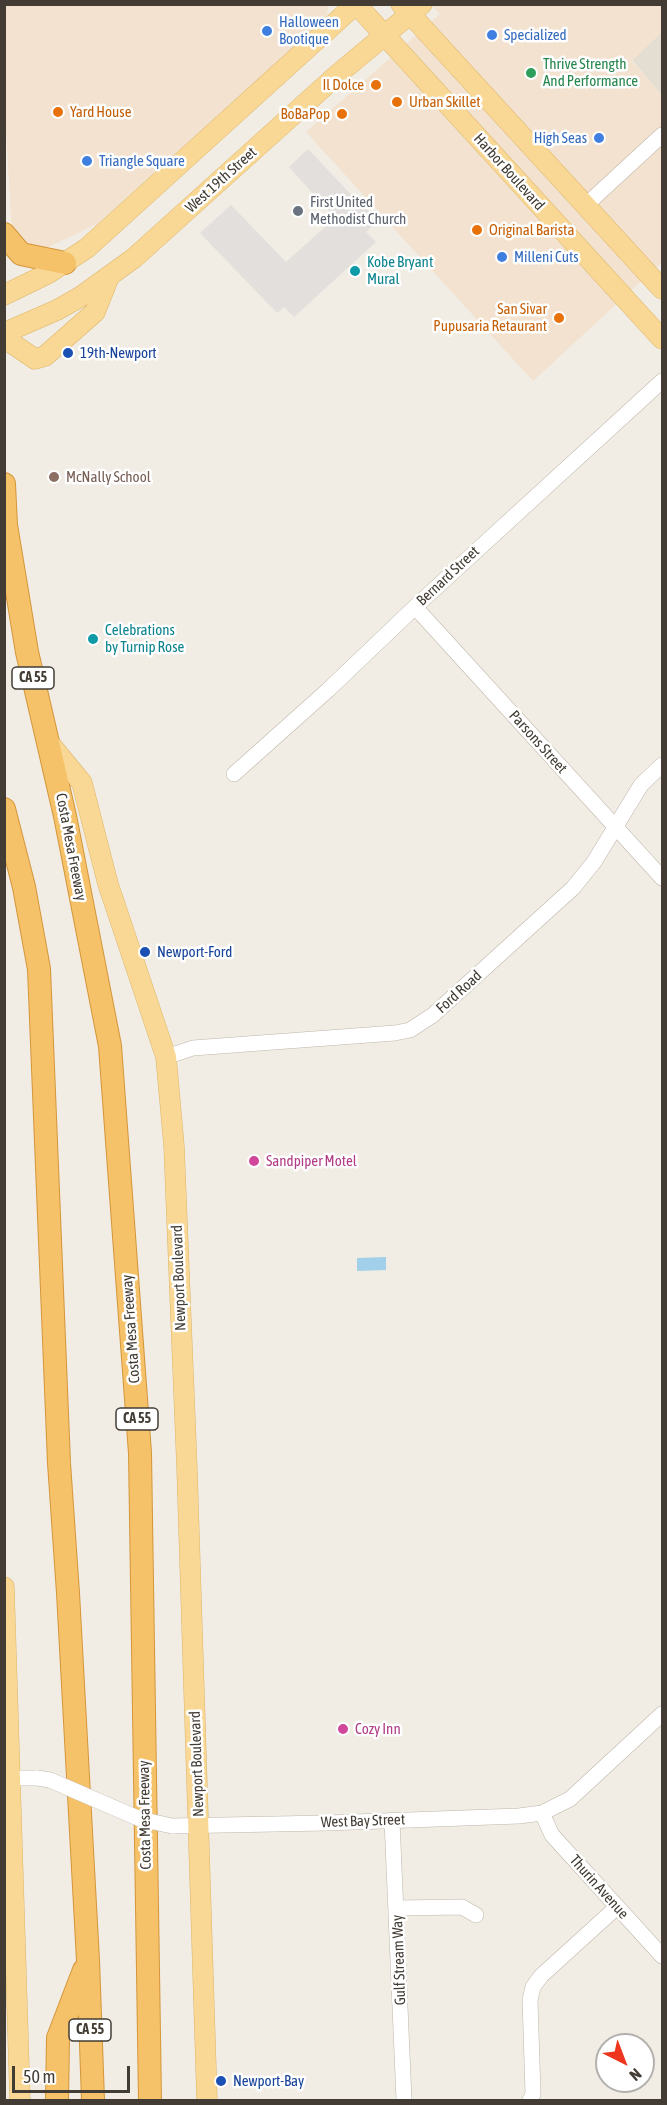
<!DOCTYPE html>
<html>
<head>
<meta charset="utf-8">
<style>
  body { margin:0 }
  #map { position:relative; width:667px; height:2105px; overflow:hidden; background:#f1ece4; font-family:"Asap Condensed",sans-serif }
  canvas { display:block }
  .frame { position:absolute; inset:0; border:6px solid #423c34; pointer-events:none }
  .north { position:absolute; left:595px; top:2033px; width:60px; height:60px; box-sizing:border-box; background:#fff; border:2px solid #b3b1ae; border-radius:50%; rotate:138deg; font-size:16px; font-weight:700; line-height:24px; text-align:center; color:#423c34 }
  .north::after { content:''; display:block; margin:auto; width:21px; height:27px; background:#ee351d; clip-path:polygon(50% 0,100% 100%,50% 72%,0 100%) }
  .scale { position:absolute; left:12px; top:2066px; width:118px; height:27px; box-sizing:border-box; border:3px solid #423c34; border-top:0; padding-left:8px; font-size:18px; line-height:21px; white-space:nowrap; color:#423c34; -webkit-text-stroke:4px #fff; paint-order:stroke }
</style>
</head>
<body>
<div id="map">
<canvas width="667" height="2105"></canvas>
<div class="frame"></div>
<div class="north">N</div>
<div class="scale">50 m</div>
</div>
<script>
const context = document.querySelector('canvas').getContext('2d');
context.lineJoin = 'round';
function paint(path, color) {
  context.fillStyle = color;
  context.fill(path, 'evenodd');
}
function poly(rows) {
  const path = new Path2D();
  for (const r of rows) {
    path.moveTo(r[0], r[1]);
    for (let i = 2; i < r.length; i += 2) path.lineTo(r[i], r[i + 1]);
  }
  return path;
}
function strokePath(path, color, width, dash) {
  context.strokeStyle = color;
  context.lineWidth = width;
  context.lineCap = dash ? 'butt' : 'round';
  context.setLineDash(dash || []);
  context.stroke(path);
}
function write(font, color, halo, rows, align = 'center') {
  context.font = font + ' "Asap Condensed",sans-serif';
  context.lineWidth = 5;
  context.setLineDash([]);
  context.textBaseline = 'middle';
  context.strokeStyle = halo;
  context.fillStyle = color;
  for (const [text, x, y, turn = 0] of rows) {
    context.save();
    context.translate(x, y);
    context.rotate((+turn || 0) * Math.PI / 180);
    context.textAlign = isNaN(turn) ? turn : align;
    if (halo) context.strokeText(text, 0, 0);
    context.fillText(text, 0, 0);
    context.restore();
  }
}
paint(poly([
  [662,32,662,95,632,60]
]), '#e4ded2');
paint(poly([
  [4,5,329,5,326,17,97,224,42,250,28,250,12,233,4,96],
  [431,5,662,5,662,32,632,61,662,95,662,262,533,381,306,132,440,14]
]), '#f2e2cf');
paint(poly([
  [308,149,360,204,362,203,377,222,366,232,376,242,294,317,284,307,277,313,200,233,231,205,286,262,335,218,289,167]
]), '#e2dfdc');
paint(poly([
  [386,1257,386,1270,357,1271,357,1258]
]), '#a2d0eb');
const minor = poly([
  [586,205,662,135],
  [415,607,662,878],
  [234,774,328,690,415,607,662,381],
  [166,1057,193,1048,395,1033,410,1030,433,1015,573,888,594,862,641,785,662,765],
  [4,1778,37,1778],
  [542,1813,552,1835,662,1956],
  [392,1820,404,2100],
  [172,1826,327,1823,519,1816,542,1813,570,1799,662,1714],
  [397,1908,462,1907,476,1915],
  [530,2100,533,2094,530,2000,533,1987,541,1976,617,1907]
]);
const major = poly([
  [356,4,662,339],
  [401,4,662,289],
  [4,295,49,273,87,248,356,4],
  [4,333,57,310,80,297,134,258,337,75,422,4],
  [4,338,35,359,45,356,95,312,109,277],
  [50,744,82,783,108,884,166,1057,174,1146,187,1469,207,2100],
  [4,1587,20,2100]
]);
const highway = poly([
  [4,234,21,254,65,263],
  [4,484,6,525,27,652,65,816,110,1046,140,1453,150,2100],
  [4,809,24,887,39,969,59,1463,68,1593,88,1960,93,2100],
  [57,2100,58,2038,84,1970]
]);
strokePath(minor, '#bfb6aa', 16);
strokePath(major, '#dcb466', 21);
strokePath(highway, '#d4963a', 24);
strokePath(minor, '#fff', 15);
strokePath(major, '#f9d895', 20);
strokePath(highway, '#f6c269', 22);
const minorBridge = poly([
  [37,1778,50,1780,140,1819,172,1826]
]);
strokePath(minorBridge, '#bfb6aa', 16, []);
strokePath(minorBridge, '#fff', 15);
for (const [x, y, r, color] of [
  [267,31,6,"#3f7fe0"],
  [492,35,6,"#3f7fe0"],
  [531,73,6,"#2e9e5b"],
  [376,85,6,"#e8710a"],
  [397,102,6,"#e8710a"],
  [58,112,6,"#e8710a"],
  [342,114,6,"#e8710a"],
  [599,138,6,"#3f7fe0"],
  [87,161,6,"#3f7fe0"],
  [298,211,6,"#6b7280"],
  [477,230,6,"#e8710a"],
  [502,257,6,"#3f7fe0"],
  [355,271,6,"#0f9aa8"],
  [559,318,6,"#e8710a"],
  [68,353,6,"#1a4fb4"],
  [54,477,6,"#8d6e63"],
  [93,639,6,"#0f9aa8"],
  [145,952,6,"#1a4fb4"],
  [254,1161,6,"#d1479c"],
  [343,1729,6,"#d1479c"],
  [221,2081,6,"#1a4fb4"]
]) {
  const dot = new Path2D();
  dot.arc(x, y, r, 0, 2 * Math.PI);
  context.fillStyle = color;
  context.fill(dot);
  strokePath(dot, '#fff', 2);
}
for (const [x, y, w] of [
  [33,678,42],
  [137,1419,42],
  [90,2030,42]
]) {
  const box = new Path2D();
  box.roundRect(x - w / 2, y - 11, w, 22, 4.5);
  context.fillStyle = '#fff';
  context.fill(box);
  strokePath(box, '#423c34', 1.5);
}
write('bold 14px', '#423c34', null, [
  ["CA 55",33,678],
  ["CA 55",137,1419],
  ["CA 55",90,2030]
]);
write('15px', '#366cbe', '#fff', [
  ["Halloween",279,22],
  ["Bootique",279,39],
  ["Specialized",504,35],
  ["High Seas",587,138,"right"],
  ["Triangle Square",99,161],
  ["Milleni Cuts",514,257]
], 'left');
write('15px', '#27864d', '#fff', [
  ["Thrive Strength",543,64],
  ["And Performance",543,81]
], 'left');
write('15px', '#c56008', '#fff', [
  ["Il Dolce",364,85],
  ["Urban Skillet",409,102,"left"],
  ["Yard House",70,112,"left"],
  ["BoBaPop",330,114],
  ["Original Barista",489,230,"left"],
  ["San Sivar",547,309],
  ["Pupusaria Retaurant",547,326]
], 'right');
write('15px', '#423c34', '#fff', [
  ["Harbor Boulevard",509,172,48],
  ["West 19th Street",221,180,-42],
  ["Bernard Street",448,576,-43],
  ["Parsons Street",538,742,48],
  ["Costa Mesa Freeway",71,847,79],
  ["Ford Road",459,992,-42],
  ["Newport Boulevard",179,1278,-92],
  ["Costa Mesa Freeway",131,1329,-94],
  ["Newport Boulevard",197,1764,-92],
  ["Costa Mesa Freeway",145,1815,-91],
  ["West Bay Street",363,1821,-2],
  ["Thurin Avenue",599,1887,48],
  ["Gulf Stream Way",399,1960,-92]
]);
write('15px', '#5b616d', '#fff', [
  ["First United",310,202],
  ["Methodist Church",310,219]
], 'left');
write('15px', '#0d838f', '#fff', [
  ["Kobe Bryant",367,262],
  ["Mural",367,279],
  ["Celebrations",105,630],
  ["by Turnip Rose",105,647]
], 'left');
write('15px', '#164399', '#fff', [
  ["19th-Newport",80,353],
  ["Newport-Ford",157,952],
  ["Newport-Bay",233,2081]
], 'left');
write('15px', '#785e54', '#fff', [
  ["McNally School",66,477]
], 'left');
write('15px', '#b23c85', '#fff', [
  ["Sandpiper Motel",266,1161],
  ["Cozy Inn",355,1729]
], 'left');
</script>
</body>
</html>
